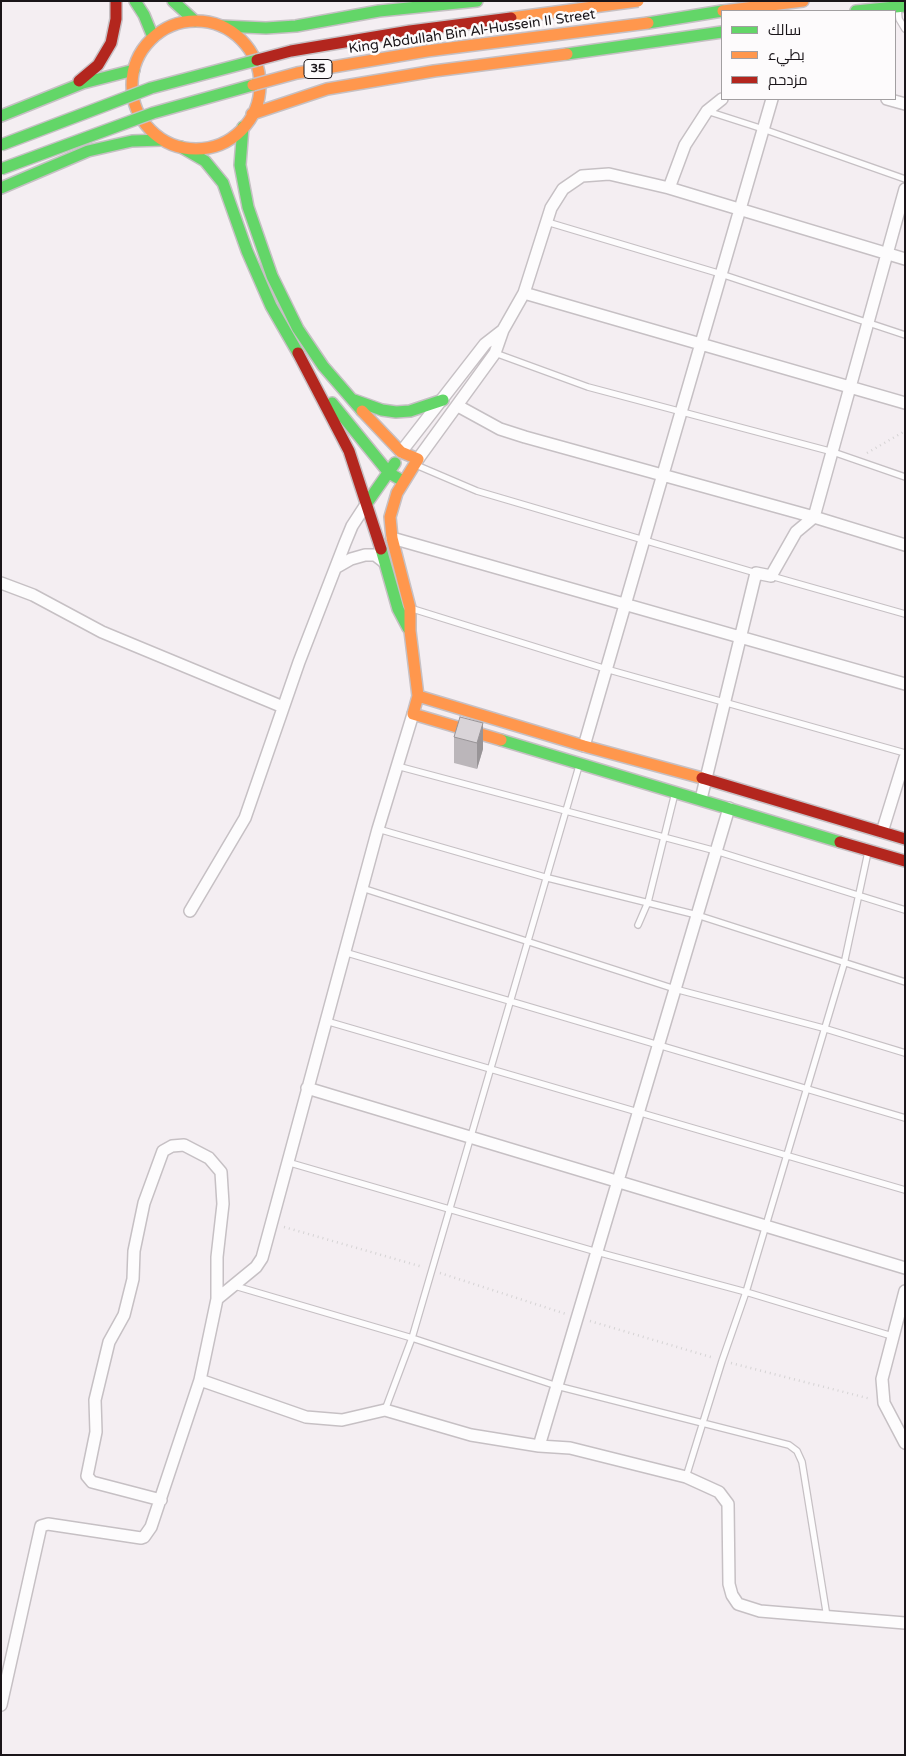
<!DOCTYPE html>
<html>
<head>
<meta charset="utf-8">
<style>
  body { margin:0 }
  #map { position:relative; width:906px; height:1756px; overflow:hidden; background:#f4eef2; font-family:"Varela Round",Cairo,sans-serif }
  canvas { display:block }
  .frame { position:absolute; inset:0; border:2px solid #1a1519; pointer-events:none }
  .legend { position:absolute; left:721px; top:10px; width:175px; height:90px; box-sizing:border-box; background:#fdfbfc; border:1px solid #a29fa1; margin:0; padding:6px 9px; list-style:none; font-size:15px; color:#1a1519 }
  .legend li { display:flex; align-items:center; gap:10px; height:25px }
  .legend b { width:25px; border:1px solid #a29fa1 }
</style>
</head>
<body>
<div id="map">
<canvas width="906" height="1756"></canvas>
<div class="frame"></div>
<ul class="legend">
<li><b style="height:6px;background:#63d668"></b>سالك</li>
<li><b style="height:6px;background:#ff974d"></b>بطيء</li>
<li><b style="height:6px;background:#b3261e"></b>مزدحم</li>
</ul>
</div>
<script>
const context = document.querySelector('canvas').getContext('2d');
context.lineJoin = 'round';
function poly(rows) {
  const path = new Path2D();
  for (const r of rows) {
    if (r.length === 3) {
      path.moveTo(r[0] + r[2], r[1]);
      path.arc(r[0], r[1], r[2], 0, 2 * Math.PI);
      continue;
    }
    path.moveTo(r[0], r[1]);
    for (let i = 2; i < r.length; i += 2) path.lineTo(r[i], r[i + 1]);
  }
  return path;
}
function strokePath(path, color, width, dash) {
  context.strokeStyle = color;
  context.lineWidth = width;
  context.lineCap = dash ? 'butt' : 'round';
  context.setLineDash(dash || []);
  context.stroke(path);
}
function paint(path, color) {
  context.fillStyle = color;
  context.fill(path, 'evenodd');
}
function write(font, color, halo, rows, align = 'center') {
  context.font = font + ' "Varela Round",sans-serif';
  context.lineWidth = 5;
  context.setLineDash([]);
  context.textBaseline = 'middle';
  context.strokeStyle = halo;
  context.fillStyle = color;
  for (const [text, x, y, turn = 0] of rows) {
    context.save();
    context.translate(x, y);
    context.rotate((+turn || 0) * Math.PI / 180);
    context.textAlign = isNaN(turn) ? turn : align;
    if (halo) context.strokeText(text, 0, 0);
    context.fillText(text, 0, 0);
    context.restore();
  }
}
const lane = poly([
  [898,9,899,19,905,29],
  [707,111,763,129,905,179],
  [547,222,721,274,905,335],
  [495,353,588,387,833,452,905,477],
  [416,465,477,491,756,573],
  [771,576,905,614],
  [413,609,606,669,905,753],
  [397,766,716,851,905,910],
  [378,829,548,878,697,915,905,982],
  [362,888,675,989,823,1028,905,1053],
  [638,925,648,902,675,793],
  [344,952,905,1118],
  [326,1021,905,1190],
  [287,1162,597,1252,746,1292,892,1336],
  [235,1286,412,1338,557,1386,789,1445,797,1451,802,1462,827,1617],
  [385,1410,412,1338,579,766],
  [686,1477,722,1361,746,1292,844,964,868,852]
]);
const street = poly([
  [887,99,905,104],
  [669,188,685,145,707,111,722,99],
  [524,293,905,403],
  [458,406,500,429,525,437,814,517,905,545],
  [401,452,485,344,503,330],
  [418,459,495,353,503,330,524,293,551,208,563,189,582,176,609,174,669,188,905,259],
  [392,538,905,684],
  [337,567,351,559,365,555,375,555,384,562],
  [1,583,33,595,102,632,283,707],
  [584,746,772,99],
  [701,799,756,573,771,576,796,532,814,517,905,189],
  [882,832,905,758],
  [190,911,245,818,299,662,345,543,352,526,367,503],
  [307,1088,905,1268],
  [905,1291,882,1379,884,1403,905,1443],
  [200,1380,306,1417,342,1420,385,1410,471,1435,539,1446,570,1448,686,1477,719,1492,728,1504,729,1584,732,1595,738,1604,760,1611,905,1623],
  [539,1446,729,808],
  [161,1500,92,1482,87,1476,96,1432,95,1400,109,1342,124,1315,133,1279,134,1251,144,1203,163,1151,172,1146,184,1145,209,1158,221,1172,223,1204,217,1257,217,1299],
  [1,1705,41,1526,48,1524,141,1538,144,1537,151,1527,200,1380,217,1299,256,1267,262,1258,378,829,413,714]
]);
const fast = poly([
  [135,1,144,15,153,37],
  [173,1,195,21],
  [856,11,905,6],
  [648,23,722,11],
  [222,26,266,28,296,26,379,11,477,1],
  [567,54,722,32],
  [1,116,83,83,134,70],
  [243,127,240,165,248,207,272,276,298,329,323,366,362,411],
  [181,147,205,161,223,183,247,251,271,306,298,353],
  [1,188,88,151,132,141,162,140],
  [354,400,382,410,396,412,410,411,443,400],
  [332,403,389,473,403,481],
  [367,503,395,463],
  [381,549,398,609,408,628],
  [501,740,840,842]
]);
const slow = poly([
  [723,11,803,1],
  [196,85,64],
  [252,114,327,89,434,71,567,54],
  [362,411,401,452,418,459,397,493,390,517,392,538,410,608,410,631,418,696,413,714,501,740],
  [418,696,584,746,702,778]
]);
const jam = poly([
  [79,81,98,65,111,43,116,19,116,1],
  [298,353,349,451,381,549],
  [702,778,905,839],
  [840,842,905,861]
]);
strokePath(lane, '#c6c0c4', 8);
strokePath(street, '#c6c0c4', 14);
strokePath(fast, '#c6c0c4', 14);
strokePath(slow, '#c6c0c4', 14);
strokePath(jam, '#c6c0c4', 14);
strokePath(poly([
  [867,453,905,431],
  [284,1227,423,1267],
  [440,1273,566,1314],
  [590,1321,714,1358],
  [731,1363,871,1399]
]), '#d5d3d4', 2.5, [1, 4]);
strokePath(lane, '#fdfcfd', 5.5);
strokePath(street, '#fdfcfd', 11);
strokePath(fast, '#63d668', 11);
strokePath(slow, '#ff974d', 11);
strokePath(jam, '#b3261e', 11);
const fastBridge = poly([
  [1,145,151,88,257,60],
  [1,169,153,113,253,85]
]);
const slowBridge = poly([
  [511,18,638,1],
  [253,85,297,73,427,51,648,23]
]);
const jamBridge = poly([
  [257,60,291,51,410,31,511,18]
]);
strokePath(fastBridge, '#c6c0c4', 14, []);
strokePath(slowBridge, '#c6c0c4', 14, []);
strokePath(jamBridge, '#c6c0c4', 14, []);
strokePath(fastBridge, '#63d668', 11);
strokePath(slowBridge, '#ff974d', 11);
strokePath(jamBridge, '#b3261e', 11);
paint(poly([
  [483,723,483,749,477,769,454,763,454,737]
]), '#bbb6ba');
paint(poly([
  [483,723,483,749,477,769,477,743]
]), '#989497');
const building = poly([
  [460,717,483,723,477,743,454,737,460,717]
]);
paint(building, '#d9d4d8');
strokePath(building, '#989497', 1);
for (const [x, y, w] of [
  [318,69,28]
]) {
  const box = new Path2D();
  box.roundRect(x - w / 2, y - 9.5, w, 19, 4);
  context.fillStyle = '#fdfbfc';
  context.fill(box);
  strokePath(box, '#1a1519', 1);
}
write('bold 12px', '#1a1519', null, [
  ["35",318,69]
]);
write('14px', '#1a1519', '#fdfbfc', [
  ["King Abdullah Bin Al-Hussein II Street",472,32,-8]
]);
</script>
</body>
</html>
